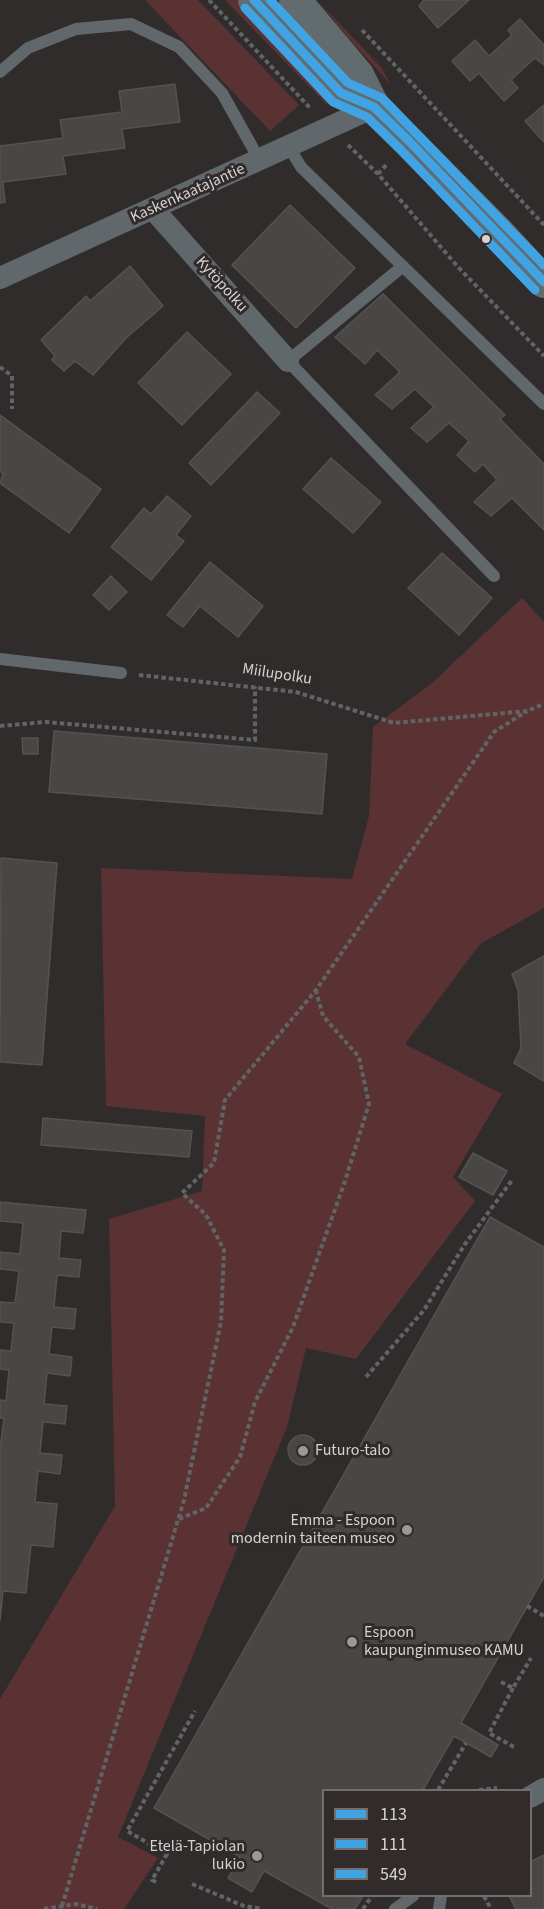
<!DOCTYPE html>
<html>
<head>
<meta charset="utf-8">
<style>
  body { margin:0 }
  #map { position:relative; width:544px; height:1909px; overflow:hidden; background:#302c2c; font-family:"Source Sans 3",sans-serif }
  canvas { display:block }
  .legend { position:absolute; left:322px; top:1789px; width:210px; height:108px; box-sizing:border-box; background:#312b2b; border:2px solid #736e6e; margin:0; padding:8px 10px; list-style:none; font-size:18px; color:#d6d2d2 }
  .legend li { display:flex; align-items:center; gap:12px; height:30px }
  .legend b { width:30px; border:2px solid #736e6e }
</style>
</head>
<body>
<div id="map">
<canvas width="544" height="1909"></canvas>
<ul class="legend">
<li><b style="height:8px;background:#40a4e4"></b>113</li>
<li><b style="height:8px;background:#40a4e4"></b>111</li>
<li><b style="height:8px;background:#40a4e4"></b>549</li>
</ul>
</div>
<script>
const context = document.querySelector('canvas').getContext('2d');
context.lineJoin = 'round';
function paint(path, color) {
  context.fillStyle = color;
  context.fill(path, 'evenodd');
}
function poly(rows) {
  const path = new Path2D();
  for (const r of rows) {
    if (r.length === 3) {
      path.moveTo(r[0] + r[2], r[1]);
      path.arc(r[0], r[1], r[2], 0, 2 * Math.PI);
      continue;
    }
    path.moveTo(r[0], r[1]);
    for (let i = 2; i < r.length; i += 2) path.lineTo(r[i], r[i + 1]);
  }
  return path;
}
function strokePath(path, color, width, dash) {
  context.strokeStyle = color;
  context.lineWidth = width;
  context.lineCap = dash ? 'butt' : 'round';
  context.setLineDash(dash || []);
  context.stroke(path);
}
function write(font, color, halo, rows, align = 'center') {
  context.font = font + ' "Source Sans 3",sans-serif';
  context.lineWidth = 6;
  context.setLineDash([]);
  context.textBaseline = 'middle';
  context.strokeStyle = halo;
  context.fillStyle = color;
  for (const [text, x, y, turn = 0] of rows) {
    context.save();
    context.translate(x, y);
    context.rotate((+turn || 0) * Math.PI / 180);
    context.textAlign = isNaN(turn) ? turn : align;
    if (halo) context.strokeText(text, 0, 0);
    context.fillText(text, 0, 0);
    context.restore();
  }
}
paint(poly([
  [145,0,198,0,299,105,270,131],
  [225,0,238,0,326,97,327,105],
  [320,3,381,67,391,85,350,40],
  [522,598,544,622,544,908,480,944,405,1044,502,1094,453,1177,475,1201,356,1359,306,1348,287,1427,118,1837,158,1858,124,1909,0,1909,0,1699,115,1506,109,1219,202,1191,205,1116,106,1106,101,868,352,879,369,816,373,727,431,684]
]), '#5a3234');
const building = poly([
  [424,0,469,0,438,28,419,6,424,0],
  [520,19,544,45,544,65,535,58,527,65,511,80,518,88,504,101,479,73,470,81,452,61,475,40,489,56,512,35,508,30,520,19],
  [175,84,180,122,122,129,125,148,63,156,66,174,3,182,5,202,0,203,0,146,63,138,60,120,122,112,119,91,175,84],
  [544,105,544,142,525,121,544,105],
  [290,205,355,268,296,328,232,265,290,205],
  [130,266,163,306,126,338,93,375,75,361,64,371,52,360,55,356,41,340,86,296,90,301,130,266],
  [383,294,505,415,500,419,544,464,544,530,512,498,491,516,474,502,497,480,483,464,475,472,457,455,469,441,449,423,427,442,411,428,434,407,415,389,392,409,375,395,400,372,377,350,365,364,335,337,383,294],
  [187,332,231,374,182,425,138,383,187,332],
  [257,392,280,413,211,485,189,463,257,392],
  [0,415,101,489,69,533,0,483,3,474,0,471,0,415],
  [331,458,381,502,353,533,303,489,331,458],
  [167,496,191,516,176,535,184,541,151,580,111,547,144,508,151,514,167,496],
  [442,553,492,598,459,635,408,588,442,553],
  [210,562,263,606,238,637,200,606,183,627,167,615,210,562],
  [111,576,127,592,109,610,93,595,111,576],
  [54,731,327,754,322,814,49,792,54,731],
  [22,738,38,738,38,754,23,754,22,738],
  [1,858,57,863,42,1065,0,1062,1,858],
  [544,956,544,1081,514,1063,521,1048,518,990,512,974,544,956],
  [43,1118,192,1131,189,1157,41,1145,43,1118],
  [473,1153,507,1171,493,1195,459,1177,473,1153],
  [0,1202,86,1210,83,1233,61,1231,59,1258,81,1260,79,1277,57,1275,54,1307,76,1309,74,1329,52,1327,49,1354,72,1357,70,1376,47,1373,44,1404,67,1406,65,1424,43,1422,40,1453,62,1455,60,1474,38,1471,35,1502,57,1504,53,1547,31,1545,26,1593,3,1591,0,1621,0,1450,4,1418,0,1418,0,1400,6,1401,9,1370,0,1369,0,1350,11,1351,14,1323,0,1322,0,1302,15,1303,19,1271,0,1269,0,1252,20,1254,23,1223,0,1221,0,1202],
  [490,1217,544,1247,544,1577,461,1723,498,1745,491,1757,454,1736,423,1790,324,1790,324,1896,363,1896,355,1909,332,1909,264,1871,252,1892,228,1878,240,1857,154,1808,490,1217],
  [303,1450,15],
  [544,1855,544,1909,516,1909,509,1896,530,1896,530,1862,544,1855]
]);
paint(building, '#494646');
strokePath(building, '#555252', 1.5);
strokePath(poly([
  [209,0,311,109],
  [362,30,544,225],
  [348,145,378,174,458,267,544,356],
  [378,174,388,163],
  [0,367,12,376,12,409],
  [139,675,296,692,394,723,527,711,544,704],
  [0,726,46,722,255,740,255,687],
  [366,1377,424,1310,465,1244,513,1179],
  [179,1519,206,1508,240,1457,255,1402,293,1327,345,1181,369,1104,359,1057,323,1016,316,991],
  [527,1606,544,1616],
  [501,1682,513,1688,531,1658],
  [513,1688,489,1733,514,1747],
  [423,1790,424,1790],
  [438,1790,466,1743],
  [479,1790,497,1788],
  [156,1882,152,1880,167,1854,127,1831,195,1711],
  [192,1884,244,1906,262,1909],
  [484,1896,491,1909],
  [62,1906,184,1500,221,1322,224,1250,206,1215,182,1193,214,1163,225,1100,316,990,494,732,527,711],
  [44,1909,76,1904,97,1909],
  [363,1909,372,1896]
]), '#606466', 4, [4.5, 3]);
strokePath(poly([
  [0,72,28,48,76,29,131,24,179,47,222,93,260,161],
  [289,147,301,167,544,404],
  [403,266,288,361,494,576],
  [0,659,121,673],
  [395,1909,413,1896],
  [439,1909,441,1896]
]), '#60686c', 12);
strokePath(poly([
  [153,209,288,361],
  [0,278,374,107],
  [530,1797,544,1789]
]), '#60686c', 22);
strokePath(poly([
  [254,0,341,93,374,107],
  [295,0,358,75,374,107,499,233,544,282]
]), '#626b6d', 32);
strokePath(poly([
  [254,0,341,93,374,107,409,141,544,282]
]), '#40a4e4', 9);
strokePath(poly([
  [245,8,333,102,367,117,400,149,535,290]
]), '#40a4e4', 9);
strokePath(poly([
  [270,0,348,83,382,98,544,265]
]), '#40a4e4', 9);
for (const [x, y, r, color] of [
  [486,239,5,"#d6d2d2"],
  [303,1451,6,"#9c9898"],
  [407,1530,6,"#9c9898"],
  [352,1642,6,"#9c9898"],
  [257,1856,6,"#9c9898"]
]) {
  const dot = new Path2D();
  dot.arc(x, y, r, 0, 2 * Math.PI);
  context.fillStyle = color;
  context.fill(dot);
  strokePath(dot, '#312b2b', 2);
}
write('16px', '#d6d2d2', '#312b2b', [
  ["Kaskenkaatajantie",188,194,-24],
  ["Kytöpolku",221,285,48],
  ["Miilupolku",277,675,9]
]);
write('16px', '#d6d2d2', '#312b2b', [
  ["Futuro-talo",315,1451],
  ["Emma - Espoon",395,1521,"right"],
  ["modernin taiteen museo",395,1539,"right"],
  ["Espoon",364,1633],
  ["kaupunginmuseo KAMU",364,1651],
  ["Etelä-Tapiolan",245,1847,"right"],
  ["lukio",245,1865,"right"]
], 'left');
</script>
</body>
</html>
